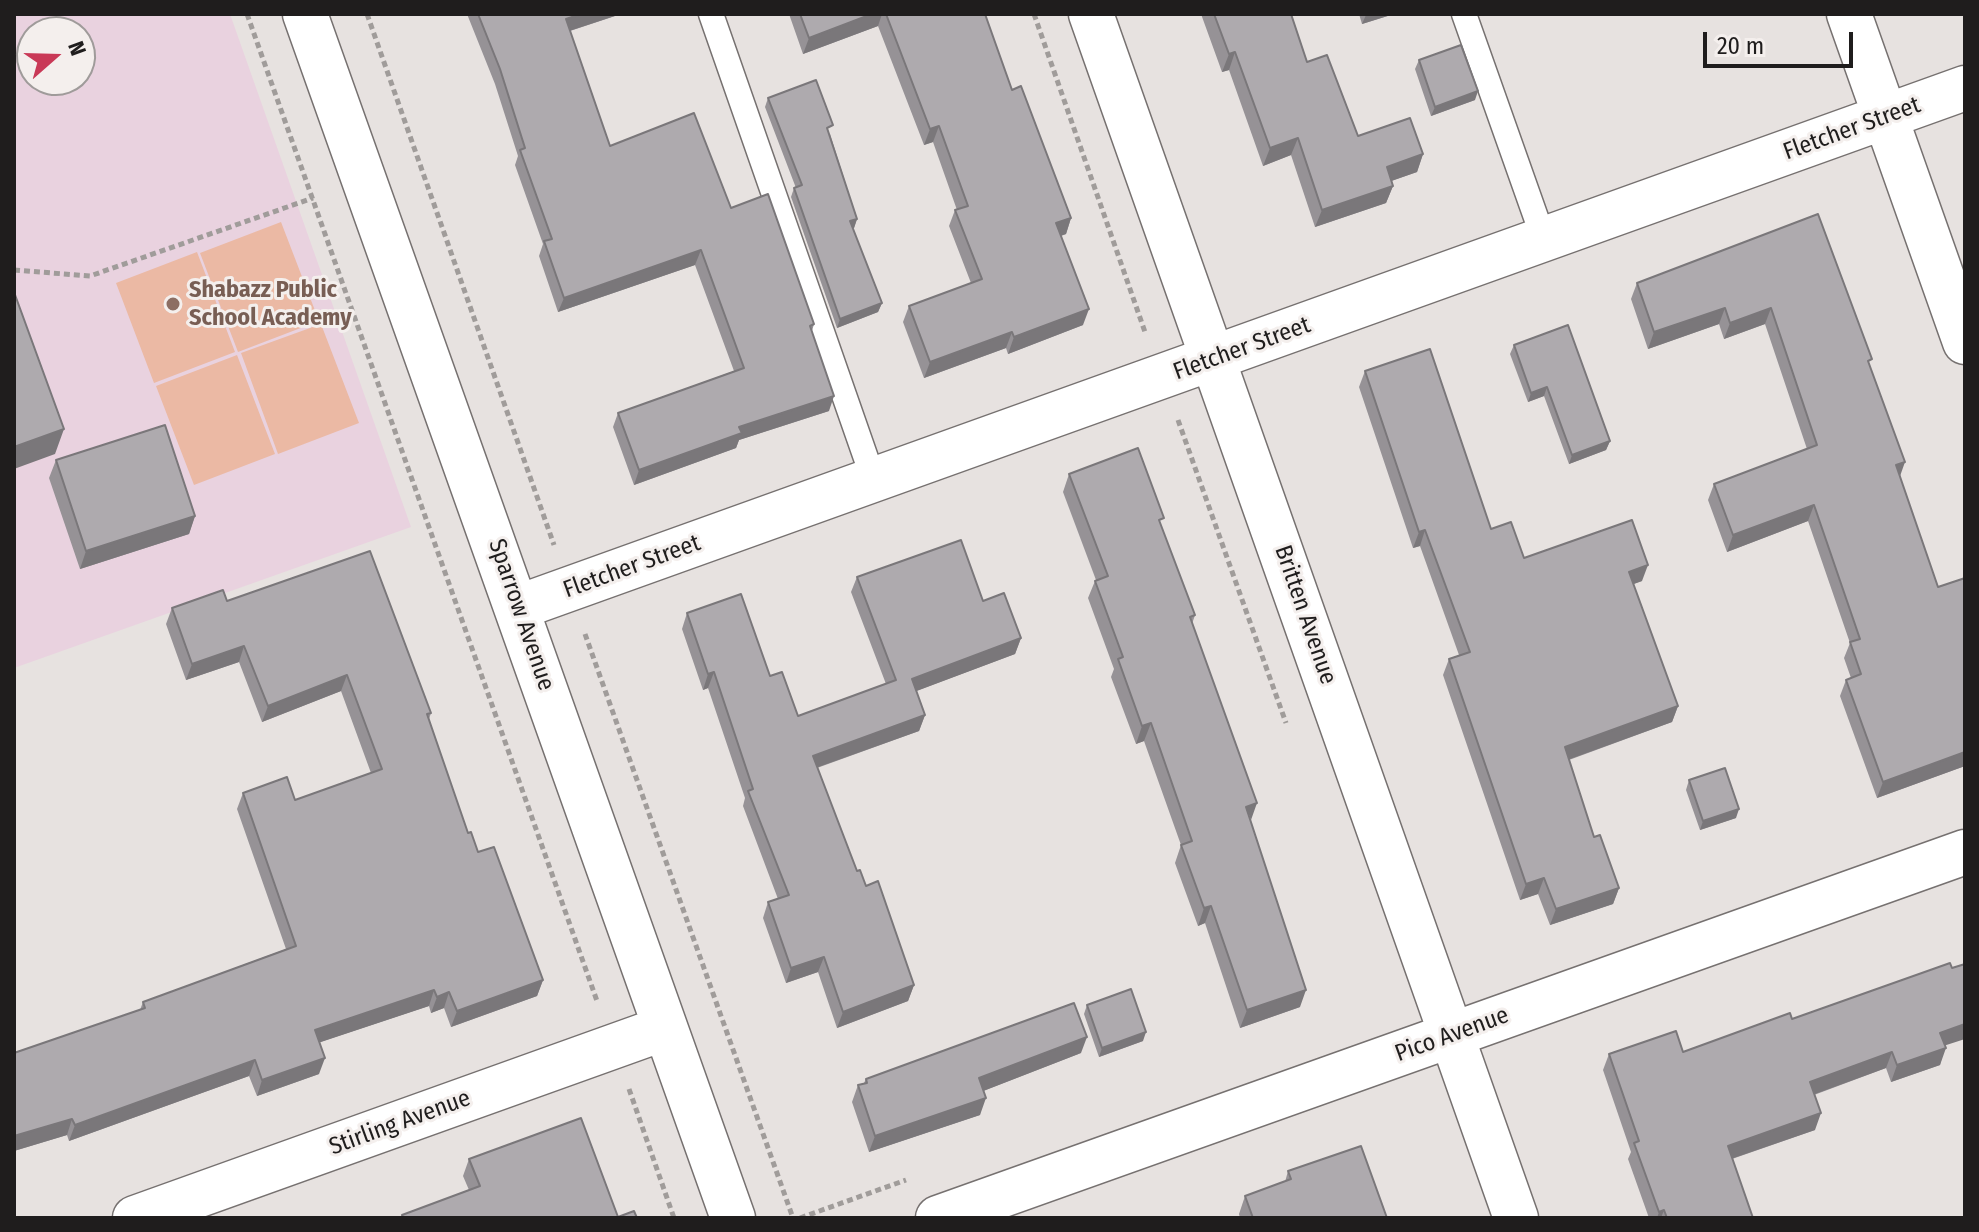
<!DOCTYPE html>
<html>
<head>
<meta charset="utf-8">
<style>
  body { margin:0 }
  #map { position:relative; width:1979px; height:1232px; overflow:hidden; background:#e7e2e0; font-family:"Fira Sans Condensed",sans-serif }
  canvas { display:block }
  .frame { position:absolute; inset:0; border:16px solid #1f1d1d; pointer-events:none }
  .north { position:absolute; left:16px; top:16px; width:80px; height:80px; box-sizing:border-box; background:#f4efed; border:2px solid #9f9b9a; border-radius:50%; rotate:70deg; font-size:22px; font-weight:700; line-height:32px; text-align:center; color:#1f1d1d }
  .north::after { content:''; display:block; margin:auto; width:28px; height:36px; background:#c93957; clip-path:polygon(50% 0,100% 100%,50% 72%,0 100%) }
  .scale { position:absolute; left:1703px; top:32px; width:150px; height:36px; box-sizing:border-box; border:4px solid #1f1d1d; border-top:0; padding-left:10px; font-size:24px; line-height:28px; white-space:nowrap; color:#1f1d1d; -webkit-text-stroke:6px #f4efed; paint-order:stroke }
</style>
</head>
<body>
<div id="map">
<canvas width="1979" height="1232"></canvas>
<div class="frame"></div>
<div class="north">N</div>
<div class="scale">20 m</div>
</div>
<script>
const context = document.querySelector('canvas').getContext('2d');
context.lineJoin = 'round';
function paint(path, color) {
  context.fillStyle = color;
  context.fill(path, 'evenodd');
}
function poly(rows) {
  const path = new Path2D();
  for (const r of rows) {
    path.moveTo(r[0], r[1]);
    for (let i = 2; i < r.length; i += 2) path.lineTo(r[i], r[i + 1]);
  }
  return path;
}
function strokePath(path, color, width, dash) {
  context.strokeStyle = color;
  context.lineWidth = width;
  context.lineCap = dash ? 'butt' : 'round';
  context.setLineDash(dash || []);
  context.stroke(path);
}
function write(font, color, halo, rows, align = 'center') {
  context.font = font + ' "Fira Sans Condensed",sans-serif';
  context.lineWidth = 6;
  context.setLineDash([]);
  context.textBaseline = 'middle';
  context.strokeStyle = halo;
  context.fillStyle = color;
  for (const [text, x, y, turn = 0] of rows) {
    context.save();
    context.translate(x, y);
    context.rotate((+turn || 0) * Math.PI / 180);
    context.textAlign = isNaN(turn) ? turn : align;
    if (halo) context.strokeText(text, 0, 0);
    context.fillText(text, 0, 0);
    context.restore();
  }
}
paint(poly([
  [14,14,230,14,411,527,14,668],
  [32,32,80,32,80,80,32,80]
]), '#e9d2df');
paint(poly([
  [281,222,319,321,238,352,200,253],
  [197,252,235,352,154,383,116,283],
  [321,324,359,423,278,454,241,353],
  [237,355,275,454,194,485,156,386]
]), '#ebb9a4');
const service = poly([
  [711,14,874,481],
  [1464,14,1544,240]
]);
const minor = poly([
  [305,14,733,1218],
  [1091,14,1516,1218],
  [1849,14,1965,342],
  [519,607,1965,88],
  [135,1218,665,1028],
  [938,1218,1965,852]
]);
strokePath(service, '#767170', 27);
strokePath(minor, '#767170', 47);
strokePath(poly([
  [247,14,597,1001],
  [367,14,554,545],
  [1034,14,1145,332],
  [14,270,90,276,313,198],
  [1178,420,1286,723],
  [585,634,793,1218],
  [629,1089,674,1218],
  [800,1218,906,1180]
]), '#a09c9a', 5, [6, 4]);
strokePath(service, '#fff', 24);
strokePath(minor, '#fff', 44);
paint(poly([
  [467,14,621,14,570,31,610,146,731,208,814,324,812,331,829,411,739,440,736,448,634,485,613,427,618,413,734,371,695,265,558,312,539,256,543,244,515,165,518,156,495,84],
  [789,14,985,14,1012,90,1071,218,1066,234,1061,236,1083,325,1008,354,1006,348,924,378,903,322,909,306,971,283,949,226,955,210,957,210,933,142,924,145,878,26,803,54],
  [1201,14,1291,14,1307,62,1358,136,1423,154,1417,172,1391,181,1393,186,1386,203,1315,227,1291,155,1263,166,1229,70,1222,72],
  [1359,14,1394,14,1362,24],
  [1419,60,1475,100,1431,116,1415,69],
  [768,98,830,134,857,219,854,228,852,228,882,303,878,312,837,328,791,197,794,188,796,188,765,107],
  [1818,214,1870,366,1900,476,1938,587,1965,578,1965,766,1877,798,1840,696,1846,680,1851,678,1844,658,1850,643,1808,521,1727,552,1708,500,1714,484,1807,449,1765,324,1724,339,1719,324,1648,349,1631,299,1637,283],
  [1514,345,1610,441,1606,450,1569,464,1544,396,1528,402,1510,354],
  [1365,371,1491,529,1524,558,1642,581,1633,584,1678,706,1672,722,1569,760,1594,837,1619,888,1613,904,1550,925,1538,894,1520,900,1443,675,1449,659,1459,655,1420,546,1413,548,1359,387],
  [56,460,195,516,189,534,80,569,49,478],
  [1069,474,1161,526,1195,615,1192,624,1250,821,1300,1007,1240,1028,1205,923,1198,926,1175,863,1181,845,1144,741,1136,744,1111,677,1114,669,1088,598,1095,581,1096,580,1063,492],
  [857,577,983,601,1021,638,1015,654,916,691,925,715,919,731,817,768,857,871,866,886,914,985,908,1001,837,1028,818,972,786,983,763,918,768,902,778,899,743,806,745,798,708,688,703,690,682,629,687,613,770,676,798,716,886,684,851,592],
  [227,601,431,713,429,719,468,833,543,980,537,996,451,1027,444,1008,431,1013,429,1006,320,1042,319,1074,257,1096,249,1076,69,1141,67,1135,14,1151,140,1010,143,1002,286,949,237,809,243,793,295,800,371,773,341,691,262,722,239,662,186,680,166,624,172,608],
  [1689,780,1736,818,1700,830,1686,790],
  [1087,1005,1143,1041,1099,1057,1084,1014],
  [1792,1019,1945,1045,1940,1065,1891,1082,1886,1068,1814,1095,1815,1130,1732,1159,1753,1218,1649,1218,1628,1159,1631,1152,1603,1070,1609,1054,1683,1052],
  [1081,1053,983,1091,980,1115,869,1152,852,1102,858,1085,864,1083,866,1079],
  [469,1159,618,1217,637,1218,401,1218,402,1215,469,1190,463,1176],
  [1288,1171,1387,1218,1240,1218,1239,1214,1245,1196,1285,1182]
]), '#969296');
paint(poly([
  [581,14,621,14,560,34,566,19],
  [872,14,882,14,878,26,803,54,809,38],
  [1368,14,1394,14,1362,24,1366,15],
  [1235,52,1229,70,1222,72,1229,54],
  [1478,91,1475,100,1431,116,1435,107],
  [939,126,933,142,924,145,930,129],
  [1298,138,1291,155,1263,166,1270,148],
  [1423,154,1417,172,1380,185,1387,167],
  [1393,186,1386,203,1315,227,1322,210],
  [1071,218,1066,234,1050,239,1056,223],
  [857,219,854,228,846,230,850,221],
  [701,250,695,265,558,312,564,298],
  [882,303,878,312,837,328,840,319],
  [1725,308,1719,324,1648,349,1654,332],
  [1771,308,1765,324,1724,339,1730,323],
  [1089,309,1083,325,1008,354,1014,337],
  [1012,332,1006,348,924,378,930,362],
  [1547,387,1544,396,1528,402,1531,393],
  [834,396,829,411,739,440,736,448,634,485,639,470,739,427],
  [64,429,55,454,14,469,14,447],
  [1610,441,1606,450,1569,464,1572,455],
  [1905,462,1899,479,1896,465],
  [1814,505,1808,521,1727,552,1733,535],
  [195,516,189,534,80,569,86,551],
  [1425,530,1420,546,1413,548,1419,532],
  [1648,565,1642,581,1623,588,1629,572],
  [1021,638,1015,654,906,695,912,679],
  [244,646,239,662,186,680,192,664],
  [714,672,708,688,703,690,708,674],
  [347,675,341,691,262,722,268,706],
  [1678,706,1672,722,1559,763,1565,747],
  [925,715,919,731,807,771,813,756],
  [1151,723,1144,741,1136,744,1142,726],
  [1965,752,1965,766,1877,798,1883,782],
  [1257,803,1251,820,1246,807],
  [1739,809,1736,818,1700,830,1703,821],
  [1544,878,1538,894,1520,900,1526,884],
  [1619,888,1613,904,1550,925,1556,909],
  [1211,906,1205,923,1198,926,1204,908],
  [824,957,818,972,786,983,791,968],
  [543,980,537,996,451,1027,457,1011],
  [914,985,908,1001,837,1028,843,1012],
  [434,990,429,1006,309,1046,315,1030],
  [1306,990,1300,1007,1240,1028,1247,1010],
  [449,992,444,1008,431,1013,437,997],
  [1965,1024,1965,1039,1934,1049,1940,1033],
  [1146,1032,1143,1041,1099,1057,1102,1048],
  [1087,1037,1081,1053,973,1095,979,1078],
  [1946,1048,1940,1065,1891,1082,1897,1065],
  [1892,1052,1886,1068,1804,1098,1810,1082],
  [325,1058,319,1074,257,1096,262,1080],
  [255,1060,249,1076,69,1141,75,1125],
  [986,1098,980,1115,869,1152,875,1136],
  [1821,1113,1815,1130,1722,1162,1728,1146],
  [72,1119,67,1135,14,1151,14,1136],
  [1664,1210,1661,1218,1657,1218,1659,1212]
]), '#7a777a');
const building = poly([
  [478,14,581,14,566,19,610,146,694,113,731,208,768,194,814,324,810,326,834,396,739,427,742,433,639,470,618,413,744,368,701,250,564,298,544,241,552,239,520,150,525,148,500,69,478,14],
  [800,14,872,14,809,38,800,14],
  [886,14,985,14,1012,90,1021,86,1071,218,1056,223,1089,309,1014,337,1012,332,930,362,909,306,982,279,955,210,968,206,939,126,930,129,886,14],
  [1214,14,1291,14,1307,62,1327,55,1358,136,1410,118,1423,154,1387,167,1393,186,1322,210,1298,138,1270,148,1235,52,1229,54,1214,14],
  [1461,45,1478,91,1435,107,1419,60,1461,45],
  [816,80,833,125,827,128,857,219,850,221,882,303,840,319,794,188,802,185,768,98,816,80],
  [1818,214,1872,359,1868,361,1905,462,1896,465,1938,587,1965,578,1965,752,1883,782,1846,680,1861,674,1850,642,1860,639,1814,505,1733,535,1714,484,1817,445,1771,308,1730,323,1725,308,1654,332,1637,283,1818,214],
  [14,292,64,429,14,447,14,292],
  [1568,325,1610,441,1572,455,1547,387,1531,393,1514,345,1568,325],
  [1430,349,1491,529,1511,522,1524,558,1632,520,1648,565,1629,572,1678,706,1565,747,1594,837,1600,835,1619,888,1556,909,1544,878,1526,884,1449,659,1470,652,1425,530,1419,532,1365,371,1430,349],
  [165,425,195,516,86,551,56,460,165,425],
  [1138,448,1164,518,1159,520,1195,615,1190,617,1257,803,1246,807,1306,990,1247,1010,1211,906,1204,908,1181,845,1192,841,1151,723,1142,726,1118,659,1123,657,1095,581,1108,576,1069,474,1138,448],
  [961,540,983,601,1004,593,1021,638,912,679,925,715,813,756,857,871,860,870,866,886,878,881,914,985,843,1012,824,957,791,968,768,902,789,895,748,791,753,789,714,672,708,674,687,613,741,594,770,676,782,672,798,716,896,680,857,577,961,540],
  [370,551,431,713,427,714,468,833,471,832,478,852,494,847,543,980,457,1011,449,992,437,997,434,990,315,1030,325,1058,262,1080,255,1060,75,1125,72,1119,14,1136,14,1053,145,1008,143,1002,296,946,243,793,287,777,295,800,382,769,347,675,268,706,244,646,192,664,172,608,223,590,227,601,370,551],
  [1725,768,1739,809,1703,821,1689,780,1725,768],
  [1950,963,1952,968,1965,964,1965,1024,1940,1033,1946,1048,1897,1065,1892,1052,1810,1082,1821,1113,1728,1146,1753,1218,1667,1218,1664,1210,1659,1212,1634,1143,1639,1141,1609,1054,1676,1031,1683,1052,1790,1013,1792,1019,1950,963],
  [1131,989,1146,1032,1102,1048,1087,1005,1131,989],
  [1074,1003,1087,1037,979,1078,986,1098,875,1136,858,1085,867,1083,866,1079,1074,1003],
  [581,1118,618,1217,634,1211,637,1218,403,1218,402,1215,480,1186,469,1159,581,1118],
  [1361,1146,1387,1218,1253,1218,1245,1196,1291,1179,1288,1171,1361,1146]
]);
paint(building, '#aeaaae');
strokePath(building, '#7a777a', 2);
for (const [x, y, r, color] of [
  [173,304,8,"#8d6e63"]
]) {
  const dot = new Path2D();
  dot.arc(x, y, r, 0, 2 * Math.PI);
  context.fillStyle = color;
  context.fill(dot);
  strokePath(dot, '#f4efed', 3);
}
write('24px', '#1f1d1d', '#f4efed', [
  ["Fletcher Street",1852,129,-20],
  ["Fletcher Street",1242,349,-20],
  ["Fletcher Street",632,567,-20],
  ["Sparrow Avenue",521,615,71],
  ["Britten Avenue",1305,615,71],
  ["Pico Avenue",1452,1035,-20],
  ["Stirling Avenue",400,1123,-20]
]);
write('bold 24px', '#785e54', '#f4efed', [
  ["Shabazz Public",189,290],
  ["School Academy",189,318]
], 'left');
</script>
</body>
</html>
